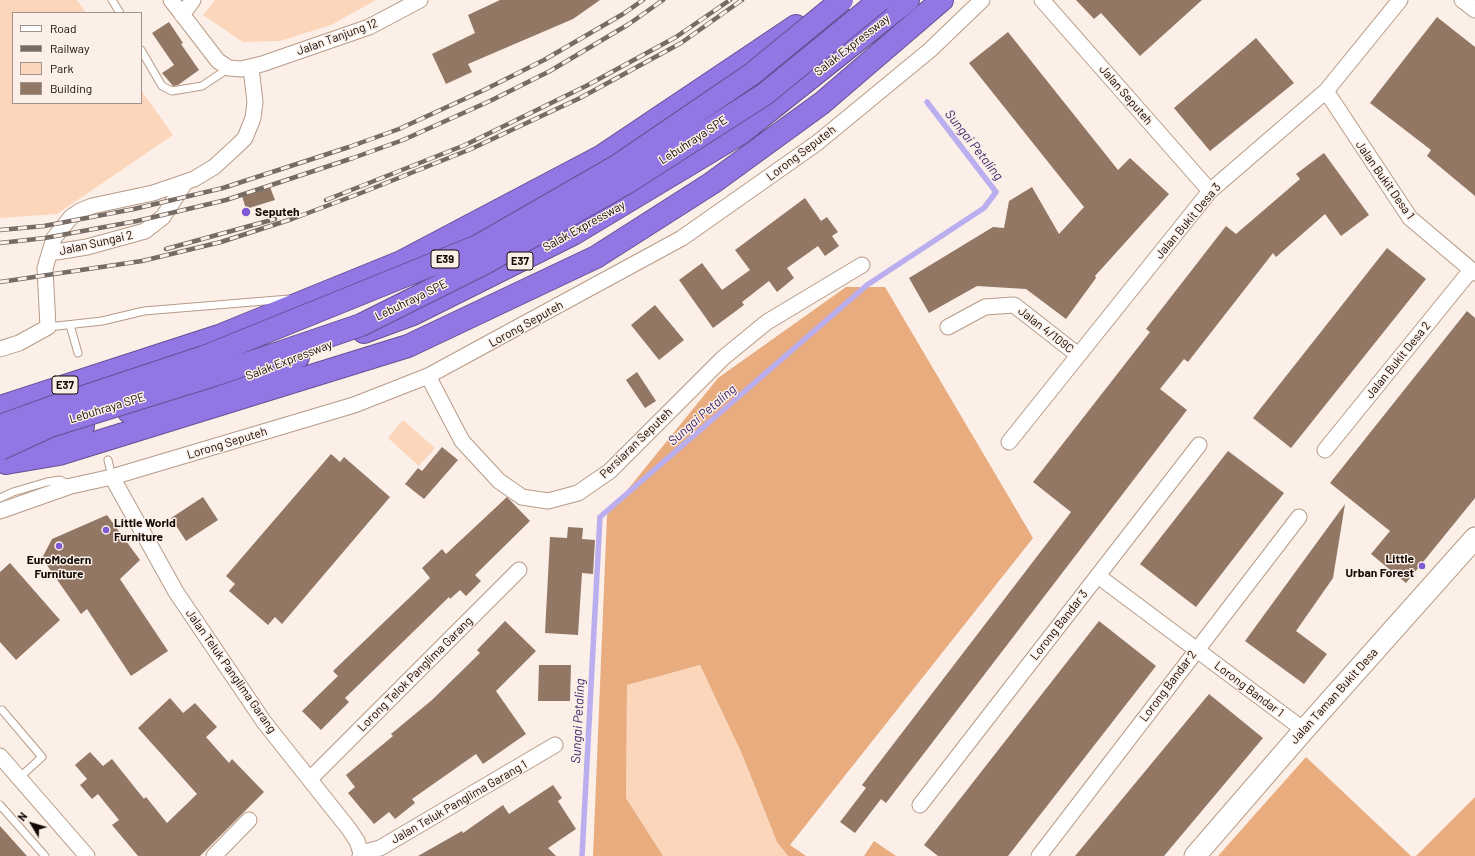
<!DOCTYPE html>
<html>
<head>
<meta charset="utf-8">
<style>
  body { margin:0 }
  #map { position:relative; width:1475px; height:856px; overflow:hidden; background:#fbefe7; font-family:Barlow,sans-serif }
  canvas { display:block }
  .legend { position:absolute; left:12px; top:12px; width:130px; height:92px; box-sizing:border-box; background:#fbefe7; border:1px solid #9f938c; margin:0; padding:5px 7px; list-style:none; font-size:12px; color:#140a04 }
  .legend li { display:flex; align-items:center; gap:8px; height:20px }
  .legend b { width:20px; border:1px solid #9f938c }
  .north { position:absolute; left:12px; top:804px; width:40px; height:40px; -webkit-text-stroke:3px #fbefe7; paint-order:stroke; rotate:308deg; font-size:11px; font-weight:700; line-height:16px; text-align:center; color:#140a04 }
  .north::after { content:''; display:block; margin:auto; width:14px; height:18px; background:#140a04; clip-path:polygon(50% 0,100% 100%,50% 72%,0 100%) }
</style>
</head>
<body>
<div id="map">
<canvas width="1475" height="856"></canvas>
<ul class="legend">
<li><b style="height:5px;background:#fff"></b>Road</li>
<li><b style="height:5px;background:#776c65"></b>Railway</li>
<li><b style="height:11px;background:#fcd6bb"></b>Park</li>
<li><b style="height:11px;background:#927764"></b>Building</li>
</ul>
<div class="north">N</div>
</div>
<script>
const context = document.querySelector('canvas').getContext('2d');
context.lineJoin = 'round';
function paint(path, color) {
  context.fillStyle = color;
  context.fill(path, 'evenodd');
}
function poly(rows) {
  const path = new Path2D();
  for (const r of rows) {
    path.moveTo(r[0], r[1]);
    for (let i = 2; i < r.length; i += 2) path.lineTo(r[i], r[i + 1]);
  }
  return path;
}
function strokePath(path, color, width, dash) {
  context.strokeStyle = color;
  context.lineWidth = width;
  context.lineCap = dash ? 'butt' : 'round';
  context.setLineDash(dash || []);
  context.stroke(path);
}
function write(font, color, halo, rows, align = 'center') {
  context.font = font + ' Barlow,sans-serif';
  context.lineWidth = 3;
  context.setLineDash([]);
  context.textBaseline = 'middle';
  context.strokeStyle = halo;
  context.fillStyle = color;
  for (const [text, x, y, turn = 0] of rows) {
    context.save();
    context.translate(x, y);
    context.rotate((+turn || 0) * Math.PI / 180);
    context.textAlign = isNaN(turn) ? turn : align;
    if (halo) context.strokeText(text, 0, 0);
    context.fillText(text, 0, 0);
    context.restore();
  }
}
paint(poly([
  [0,0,77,0,86,13,13,13,13,103,141,103,141,90,173,135,57,214,0,218],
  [215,0,376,0,331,25,280,41,243,42,203,15],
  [403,420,435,448,419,466,388,438],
  [700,665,742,754,777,842,788,856,663,856,626,798,627,685]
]), '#fcd6bb');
paint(poly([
  [846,287,885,287,1033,538,790,845,806,856,788,856,777,842,742,754,700,665,627,685,626,798,663,856,593,856,607,515,718,378],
  [1306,757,1411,856,1218,856],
  [1475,797,1475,856,1416,856],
  [874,841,896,856,864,856]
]), '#e8ac7f');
strokePath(poly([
  [582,856,600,517,867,285,984,208,996,192,927,102]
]), '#bbaeef', 5.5);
paint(poly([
  [500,0,600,0,573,19,468,64,472,72,446,84,432,54,475,33,468,15],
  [1076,0,1202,0,1140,56,1101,13,1094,19],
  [1437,17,1475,47,1475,196,1427,156,1431,150,1370,103],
  [169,22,183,43,181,44,199,70,178,85,173,86,162,73,174,65,152,33],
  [1008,32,1118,170,1130,158,1169,194,1095,276,1096,278,1066,319,1026,289,977,286,929,313,909,278,993,227,1004,228,1009,201,1032,187,1059,234,1084,207,969,63],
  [1256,38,1294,83,1210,151,1174,108],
  [1324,153,1369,215,1341,236,1325,214,1276,257,1273,253,1188,362,1184,359,1160,389,1187,410,886,803,881,799,855,833,840,822,866,788,862,785,1071,512,1033,482,1150,332,1146,329,1226,226,1236,234,1300,179,1296,174],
  [270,187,275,200,246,209,242,196],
  [805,198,821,221,827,217,838,232,832,236,839,246,825,256,818,246,787,268,794,278,777,292,769,281,742,302,744,305,713,328,679,280,702,263,722,290,750,270,735,250],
  [1387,248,1426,279,1291,448,1253,418],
  [655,305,684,340,659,360,631,325],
  [1467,311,1475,318,1475,498,1406,583,1371,554,1390,531,1330,483],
  [637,372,656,401,645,408,626,380],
  [442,447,458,460,424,499,405,484,418,468,422,471],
  [1228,451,1284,493,1196,607,1140,564],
  [331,454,340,462,344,457,390,497,282,624,275,617,268,625,229,591,235,584,226,576],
  [203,497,218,520,186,541,171,518],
  [507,497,530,521,475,575,481,581,466,596,460,590,450,599,449,597,345,698,349,702,321,730,302,711,338,676,333,671,430,578,422,568,442,549,446,554],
  [1345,504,1333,578,1296,631,1327,654,1304,684,1245,641],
  [107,515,140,560,120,579,168,651,131,676,87,609,81,614,42,558,52,539],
  [568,527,583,528,582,539,595,540,593,574,582,573,578,635,545,633,550,537,567,538],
  [10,563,60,620,16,660,0,642,0,572],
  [505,621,536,651,496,691,526,734,483,764,476,754,412,799,415,803,395,819,389,812,374,824,348,793,355,787,346,775,393,736,391,734,432,700,480,653,477,650],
  [1099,621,1156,666,1008,856,938,856,924,845],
  [539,665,571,665,570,701,538,701],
  [1209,694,1263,738,1164,856,1075,856],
  [170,698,183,713,195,703,217,727,206,737,229,763,232,759,264,792,200,856,138,856,112,825,119,820,98,794,92,799,80,785,87,779,75,765,90,752,103,766,112,759,144,799,146,797,167,823,197,794,138,728],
  [553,785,562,798,558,801,576,829,548,848,556,856,418,856,462,831,463,833,503,805,509,814],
  [0,826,27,856,0,856]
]), '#927764');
const lane = poly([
  [112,0,120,13],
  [141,50,162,86,172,91,202,86,229,68],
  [70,325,78,353],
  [48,327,102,321,144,311,289,299],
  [108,460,112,477],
  [0,498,13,492,47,482,60,480,70,485],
  [2,710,42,757,19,778],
  [0,805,45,856]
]);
const street = poly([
  [171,0,218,61,229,68,241,69,262,64,369,27,420,0],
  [1042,0,1210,191],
  [1462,0,1475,10],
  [182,15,193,0],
  [1326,91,1410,218,1475,273],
  [50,253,87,247,145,231,163,217,185,183],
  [948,327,985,307,1014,305,1078,355],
  [0,349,19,343,48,327,45,268,54,238,71,217,80,211,92,206,153,193,194,179,214,167,238,145,245,138,253,118,255,102,251,68],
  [428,376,462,441,499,481,522,497,548,501,578,493,610,471,723,358,767,322,862,265],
  [1009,442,1210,191,1326,91,1400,0],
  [1325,450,1471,270],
  [112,477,176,592,264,722,349,829,357,841,361,853,360,856],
  [0,511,71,486,112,477,354,405,428,376,682,238,817,143,930,50,982,0],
  [1098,576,1304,730],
  [0,756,87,856],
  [310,779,519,570],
  [920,805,1199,445],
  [361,853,380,848,555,745],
  [214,856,249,820],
  [1039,856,1299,517]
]);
const secondary = poly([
  [1195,856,1304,730,1475,538]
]);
const highway = poly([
  [364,332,413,314,573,234,741,133,908,0],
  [0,407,219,336,401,262,602,156,796,26],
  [129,412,227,384,298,357],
  [28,452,83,426],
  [6,463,59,454,408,346,596,257,712,183,822,103,942,0]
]);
strokePath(lane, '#b79b87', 9);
strokePath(street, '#b79b87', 17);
strokePath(secondary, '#b79b87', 23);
strokePath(highway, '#665095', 24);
strokePath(lane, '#fff', 7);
strokePath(street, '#fff', 15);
strokePath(secondary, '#fff', 21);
strokePath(highway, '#9276e3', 22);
const rail = poly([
  [326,200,465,145,586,86,676,37,730,0],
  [0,230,44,226,134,209,223,188,349,147,399,129,484,90,544,60,623,14,643,0],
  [0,243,45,238,137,221,226,200,353,158,403,140,490,101,550,71,629,24,663,0],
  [166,249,275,219],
  [0,282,142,261,221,242,292,219,361,193,471,149,580,98,681,43,742,0]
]);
strokePath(rail, '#776c65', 4.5);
strokePath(rail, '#fbefe7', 3, [9]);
const highwayBridge = poly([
  [0,426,50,408,204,357,478,246,617,166,752,74,842,0],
  [0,449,50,426,214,375,361,325,485,263,628,182,765,94,880,0]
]);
strokePath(highwayBridge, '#665095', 24, []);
strokePath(highwayBridge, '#9276e3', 22);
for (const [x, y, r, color] of [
  [246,212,5,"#7f5bd5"],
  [106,530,4,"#7f5bd5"],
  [59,546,4,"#7f5bd5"],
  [1422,566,4,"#7f5bd5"]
]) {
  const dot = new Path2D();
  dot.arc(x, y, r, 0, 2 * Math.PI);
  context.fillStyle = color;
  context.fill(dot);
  strokePath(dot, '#fbefe7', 1.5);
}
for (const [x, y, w] of [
  [445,259,28],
  [520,261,26],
  [65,385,26]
]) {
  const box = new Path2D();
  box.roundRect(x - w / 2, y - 9, w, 18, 3);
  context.fillStyle = '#fbefe7';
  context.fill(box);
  strokePath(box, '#140a04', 1);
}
write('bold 11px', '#140a04', null, [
  ["E39",445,259],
  ["E37",520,261],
  ["E37",65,385]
]);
write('12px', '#140a04', '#fbefe7', [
  ["Jalan Tanjung 12",337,37,-20],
  ["Salak Expressway",852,45,-38],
  ["Jalan Seputeh",1126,95,49],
  ["Lebuhraya SPE",693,140,-33],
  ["Lorong Seputeh",801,153,-37],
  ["Jalan Bukit Desa 1",1385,180,55],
  ["Jalan Bukit Desa 3",1188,221,-50],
  ["Salak Expressway",584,226,-29],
  ["Jalan Sungai 2",96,243,-13],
  ["Lebuhraya SPE",411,300,-26],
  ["Lorong Seputeh",526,324,-29],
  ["Jalan 4/109C",1046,330,38],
  ["Salak Expressway",289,360,-21],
  ["Jalan Bukit Desa 2",1398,360,-51],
  ["Lebuhraya SPE",107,408,-17],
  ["Lorong Seputeh",227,443,-17],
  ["Persiaran Seputeh",636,443,-44],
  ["Lorong Bandar 3",1059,625,-52],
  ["Jalan Teluk Panglima Garang",231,671,55],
  ["Lorong Telok Panglima Garang",415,674,-45],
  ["Lorong Bandar 2",1168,686,-53],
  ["Lorong Bandar 1",1249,689,37],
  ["Jalan Taman Bukit Desa",1334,696,-48],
  ["Jalan Teluk Panglima Garang 1",459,802,-30]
]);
write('bold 12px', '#140a04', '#fbefe7', [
  ["Seputeh",255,212],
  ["Little World",114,523],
  ["Furniture",114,537],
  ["Little",1414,559,"right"],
  ["Urban Forest",1414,573,"right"],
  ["EuroModern",59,560,"center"],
  ["Furniture",59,574,"center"]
], 'left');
write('italic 13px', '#371e68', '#fbefe7', [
  ["Sungai Petaling",974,145,52],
  ["Sungai Petaling",702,415,-41],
  ["Sungai Petaling",578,721,-87]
]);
</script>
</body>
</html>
